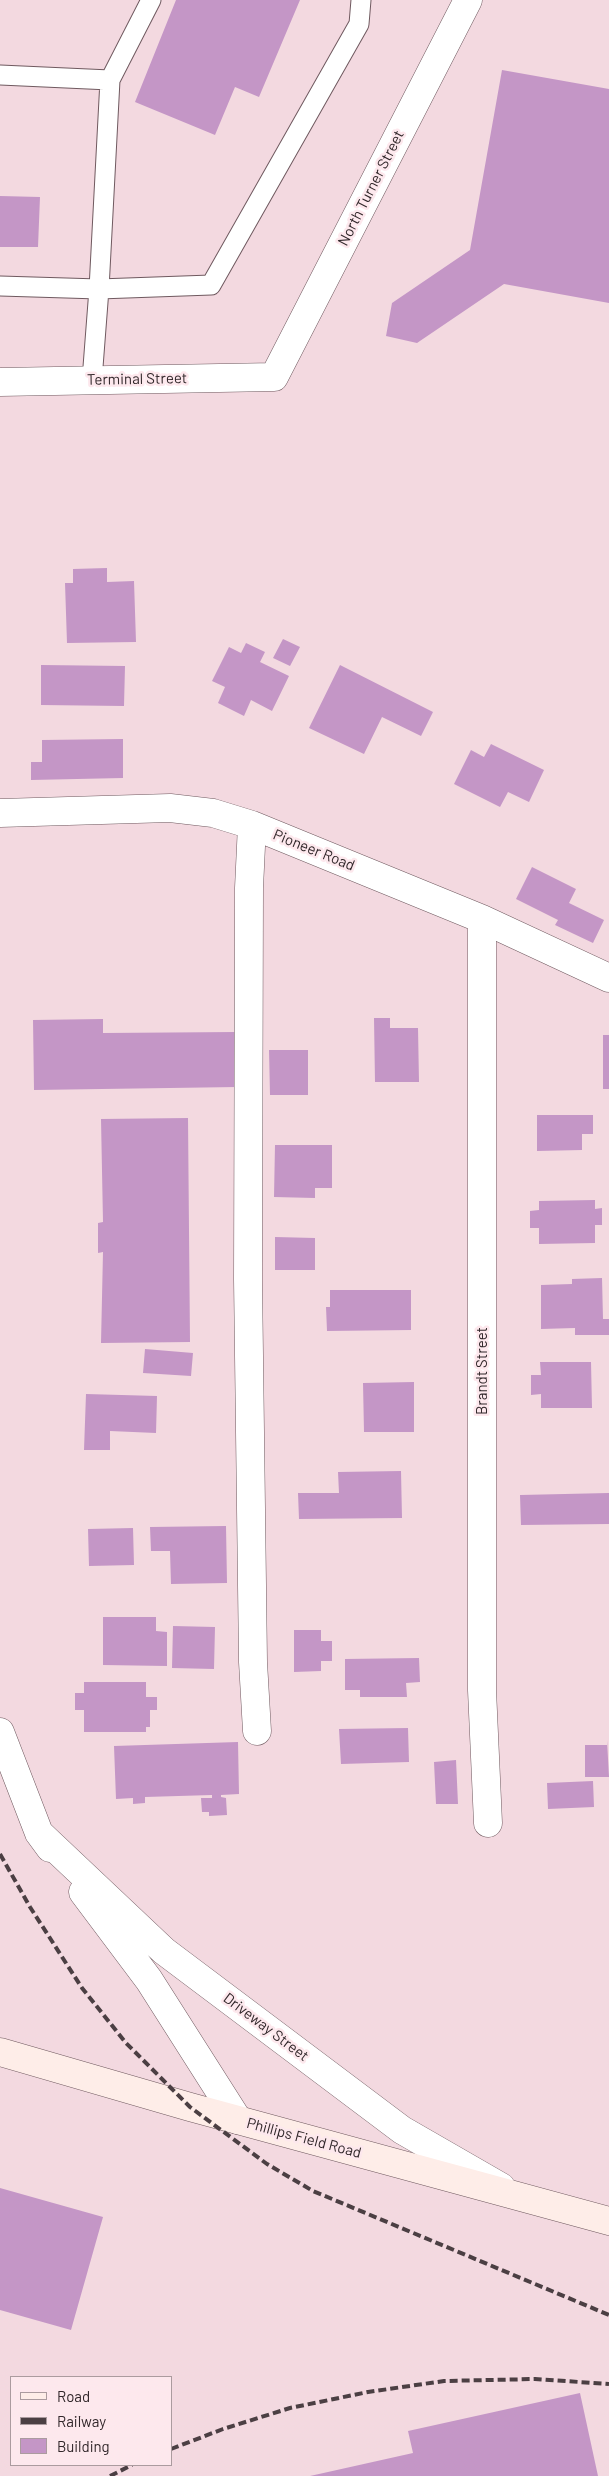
<!DOCTYPE html>
<html>
<head>
<meta charset="utf-8">
<style>
  body { margin:0 }
  #map { position:relative; width:609px; height:2476px; overflow:hidden; background:#f3d9e0; font-family:Barlow,sans-serif }
  canvas { display:block }
  .legend { position:absolute; left:10px; top:2376px; width:162px; height:90px; box-sizing:border-box; background:#fde8ed; border:1px solid #ab9b9f; margin:0; padding:6px 9px; list-style:none; font-size:15px; color:#31272a }
  .legend li { display:flex; align-items:center; gap:10px; height:25px }
  .legend b { width:25px; border:1px solid #ab9b9f }
</style>
</head>
<body>
<div id="map">
<canvas width="609" height="2476"></canvas>
<ul class="legend">
<li><b style="height:6px;background:#feede8"></b>Road</li>
<li><b style="height:6px;background:#4b3f43"></b>Railway</li>
<li><b style="height:14px;background:#c496c6"></b>Building</li>
</ul>
</div>
<script>
const context = document.querySelector('canvas').getContext('2d');
context.lineJoin = 'round';
function paint(path, color) {
  context.fillStyle = color;
  context.fill(path, 'evenodd');
}
function poly(rows) {
  const path = new Path2D();
  for (const r of rows) {
    path.moveTo(r[0], r[1]);
    for (let i = 2; i < r.length; i += 2) path.lineTo(r[i], r[i + 1]);
  }
  return path;
}
function strokePath(path, color, width, dash) {
  context.strokeStyle = color;
  context.lineWidth = width;
  context.lineCap = dash ? 'butt' : 'round';
  context.setLineDash(dash || []);
  context.stroke(path);
}
function write(font, color, halo, rows, align = 'center') {
  context.font = font + ' Barlow,sans-serif';
  context.lineWidth = 5;
  context.setLineDash([]);
  context.textBaseline = 'middle';
  context.strokeStyle = halo;
  context.fillStyle = color;
  for (const [text, x, y, turn = 0] of rows) {
    context.save();
    context.translate(x, y);
    context.rotate((+turn || 0) * Math.PI / 180);
    context.textAlign = isNaN(turn) ? turn : align;
    if (halo) context.strokeText(text, 0, 0);
    context.fillText(text, 0, 0);
    context.restore();
  }
}
paint(poly([
  [176,0,300,0,259,97,235,87,215,135,135,102],
  [502,70,609,89,609,303,504,284,417,343,386,336,392,303,470,250],
  [0,196,40,197,38,247,0,247],
  [107,568,107,582,134,581,136,642,67,643,65,583,73,583,73,569],
  [283,639,300,647,290,666,273,658],
  [246,643,265,652,260,662,289,676,272,711,251,700,244,716,218,703,225,687,212,681,229,647,241,653],
  [41,665,125,666,124,706,41,705],
  [340,665,433,712,421,736,382,717,364,754,309,728],
  [123,739,123,778,31,780,31,762,42,762,42,740],
  [491,744,544,770,529,802,508,792,500,807,454,784,471,750,484,757],
  [532,867,576,889,569,903,604,920,593,943,555,925,558,920,516,899],
  [374,1018,390,1018,390,1028,418,1028,419,1082,375,1082],
  [103,1019,103,1033,236,1032,237,1087,34,1090,33,1020],
  [603,1035,609,1035,609,1089,603,1089],
  [269,1050,308,1050,308,1095,270,1095],
  [537,1115,593,1115,593,1134,582,1134,582,1150,537,1151],
  [188,1118,190,1342,101,1343,103,1252,98,1253,98,1223,103,1222,101,1119],
  [275,1145,332,1145,332,1188,315,1188,315,1198,274,1197],
  [595,1200,595,1209,602,1208,602,1225,595,1225,595,1243,539,1244,539,1228,530,1228,530,1211,539,1210,539,1201],
  [275,1237,315,1238,315,1270,275,1270],
  [602,1278,603,1319,609,1319,609,1335,575,1335,575,1328,541,1329,541,1285,572,1284,572,1279],
  [330,1290,411,1290,411,1330,327,1331,326,1307,330,1307],
  [145,1349,193,1353,191,1376,143,1373],
  [540,1362,591,1362,592,1408,541,1408,541,1394,531,1395,531,1375,541,1375],
  [414,1382,414,1432,364,1432,363,1383],
  [86,1394,157,1396,156,1433,110,1431,110,1450,84,1450],
  [401,1471,402,1518,299,1519,298,1493,339,1493,338,1472],
  [609,1493,609,1524,521,1525,520,1495],
  [226,1526,227,1583,171,1584,170,1551,151,1551,150,1527],
  [133,1528,134,1565,89,1566,88,1529],
  [103,1617,156,1617,156,1631,167,1632,167,1666,103,1665],
  [173,1626,215,1627,214,1669,172,1668],
  [294,1630,321,1630,321,1641,332,1641,332,1661,321,1661,321,1671,294,1672],
  [419,1658,420,1682,406,1683,407,1697,360,1697,360,1690,345,1690,345,1659],
  [84,1682,146,1682,146,1697,157,1697,157,1710,150,1710,150,1727,146,1727,146,1732,84,1732,84,1710,75,1710,75,1693,84,1693],
  [408,1728,409,1762,341,1764,339,1729],
  [607,1740,609,1777,585,1777,585,1745,607,1745],
  [238,1742,239,1794,221,1795,221,1797,226,1798,227,1815,209,1816,209,1812,202,1812,201,1798,212,1798,212,1795,145,1797,145,1803,133,1804,133,1798,116,1799,114,1746],
  [456,1760,458,1804,436,1804,434,1762],
  [593,1781,594,1807,548,1809,547,1783],
  [0,2188,103,2217,71,2330,0,2310],
  [580,2393,598,2476,310,2476,413,2453,408,2431]
]), '#c496c6');
const lane = poly([
  [0,75,110,80,99,289,92,380],
  [110,80,151,0],
  [0,286,99,289,211,285,359,24,361,0]
]);
const street = poly([
  [0,382,274,377,468,0],
  [0,813,170,808,213,813,252,825,482,919,609,978],
  [252,825,249,888,248,1279,253,1662,257,1731],
  [482,919,482,1690,488,1823],
  [0,1732,39,1833,50,1848],
  [39,1833,164,1951,402,2130,501,2187],
  [83,1892,149,1980,238,2120]
]);
const secondary = poly([
  [0,2052,190,2107,609,2221]
]);
strokePath(lane, '#6f595f', 21);
strokePath(street, '#6f595f', 29);
strokePath(secondary, '#6f595f', 29);
strokePath(lane, '#fff', 19);
strokePath(street, '#fff', 28);
strokePath(secondary, '#feede8', 28);
strokePath(poly([
  [0,1854,30,1907,82,1988,126,2043,190,2107,267,2164,313,2191,609,2315],
  [171,2449,223,2429,290,2408,368,2392,444,2381,535,2379,609,2384],
  [110,2476,132,2465]
]), '#4b3f43', 4, [8, 4]);
write('15px', '#31272a', '#fde8ed', [
  ["North Turner Street",371,188,-63],
  ["Terminal Street",137,379,-1],
  ["Pioneer Road",314,850,22],
  ["Brandt Street",482,1371,-90],
  ["Driveway Street",266,2027,37],
  ["Phillips Field Road",304,2138,15]
]);
</script>
</body>
</html>
